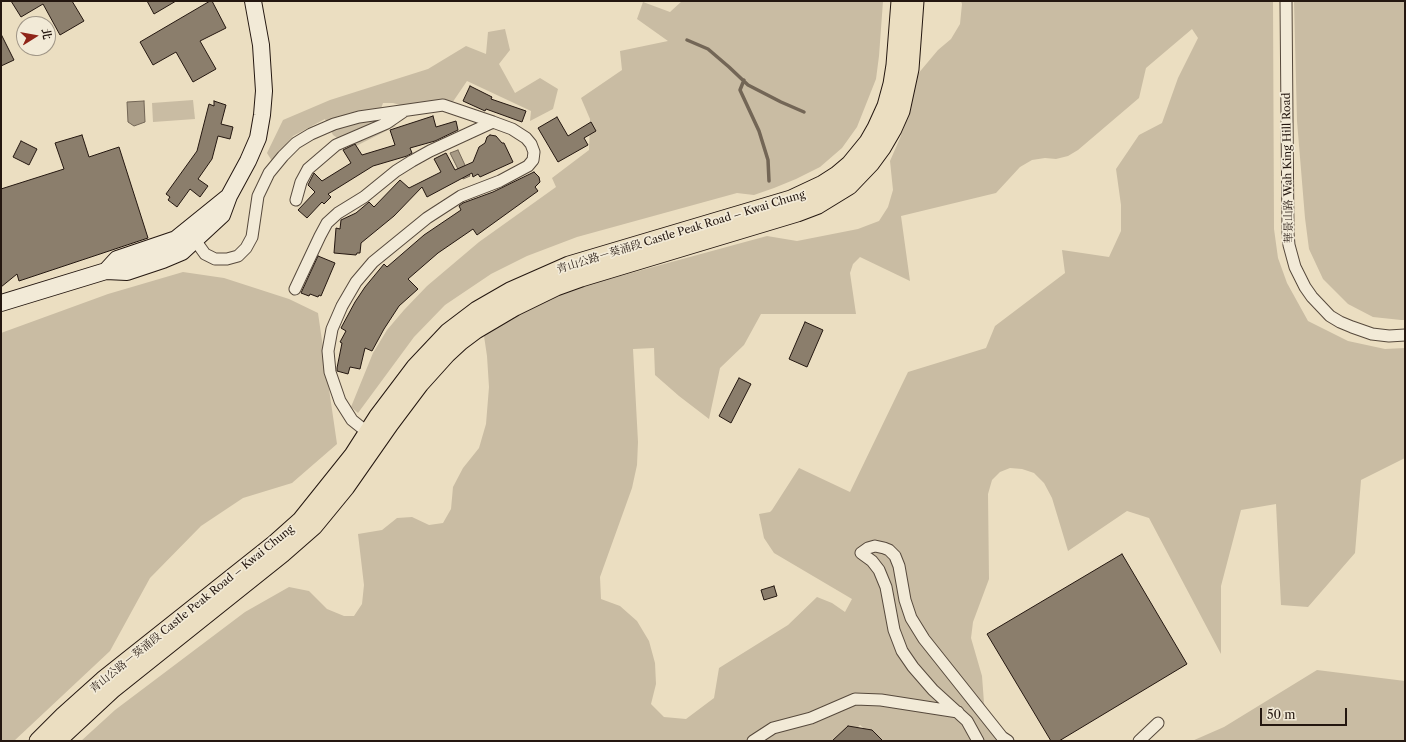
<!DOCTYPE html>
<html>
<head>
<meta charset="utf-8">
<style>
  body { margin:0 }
  #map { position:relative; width:1406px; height:742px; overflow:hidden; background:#ebdec1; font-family:"Libre Caslon Text","Noto Serif TC",serif }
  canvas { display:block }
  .frame { position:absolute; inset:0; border:2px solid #241710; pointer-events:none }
  .north { position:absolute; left:16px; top:16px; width:40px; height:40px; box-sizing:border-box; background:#f2ead7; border:1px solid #a09687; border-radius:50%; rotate:79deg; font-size:11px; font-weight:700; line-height:16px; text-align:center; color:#241710 }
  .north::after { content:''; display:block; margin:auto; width:14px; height:18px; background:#8f2418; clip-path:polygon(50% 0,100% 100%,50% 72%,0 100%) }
  .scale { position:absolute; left:1260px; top:708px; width:87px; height:18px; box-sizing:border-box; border:2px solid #241710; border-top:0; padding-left:5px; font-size:12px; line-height:14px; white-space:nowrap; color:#241710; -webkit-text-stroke:3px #f2ead7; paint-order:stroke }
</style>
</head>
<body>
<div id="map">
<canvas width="1406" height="742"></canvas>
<div class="frame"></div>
<div class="north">北</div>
<div class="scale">50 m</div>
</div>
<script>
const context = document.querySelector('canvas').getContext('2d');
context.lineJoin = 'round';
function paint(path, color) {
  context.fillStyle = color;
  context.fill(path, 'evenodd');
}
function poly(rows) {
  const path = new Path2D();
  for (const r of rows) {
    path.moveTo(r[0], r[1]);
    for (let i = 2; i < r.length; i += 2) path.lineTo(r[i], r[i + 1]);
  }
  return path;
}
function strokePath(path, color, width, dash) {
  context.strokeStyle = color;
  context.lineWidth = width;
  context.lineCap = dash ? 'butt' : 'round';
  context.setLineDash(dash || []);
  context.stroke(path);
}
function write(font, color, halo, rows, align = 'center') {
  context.font = font + ' "Libre Caslon Text","Noto Serif TC",serif';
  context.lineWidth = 3.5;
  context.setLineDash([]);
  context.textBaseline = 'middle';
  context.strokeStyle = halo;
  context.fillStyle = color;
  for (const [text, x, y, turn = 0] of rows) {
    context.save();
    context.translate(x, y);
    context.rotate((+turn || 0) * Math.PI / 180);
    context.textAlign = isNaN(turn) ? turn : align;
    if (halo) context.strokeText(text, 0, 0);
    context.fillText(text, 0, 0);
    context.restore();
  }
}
paint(poly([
  [682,1,883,1,879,56,876,79,857,127,842,148,820,167,796,179,774,188,754,195,737,193,577,237,527,256,491,274,445,305,414,337,358,413,351,407,373,353,387,330,404,310,427,286,479,242,556,187,552,178,589,150,590,119,581,98,622,70,620,51,668,41,637,19,643,2,670,12],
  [961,1,1273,1,1274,229,1278,258,1287,283,1308,321,1348,341,1385,349,1405,348,1405,458,1361,480,1355,553,1308,607,1281,605,1276,504,1241,510,1221,586,1221,654,1149,518,1127,511,1068,551,1052,498,1044,483,1034,473,1022,469,1010,468,1000,472,992,480,988,494,989,579,973,622,971,638,982,676,984,703,989,717,1009,741,878,741,860,725,844,741,81,741,115,710,245,612,289,587,309,591,327,609,344,616,354,616,362,604,364,585,358,534,382,530,397,518,412,517,429,525,443,523,451,509,453,487,463,468,479,448,486,424,489,387,487,356,484,336,507,319,546,299,587,285,767,236,797,241,858,229,879,221,888,207,893,190,890,161,900,138,911,107,917,75,938,50,951,39,960,24,962,4],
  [1192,29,1198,38,1178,78,1162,123,1139,135,1116,169,1121,205,1121,231,1109,257,1062,250,1065,273,995,326,986,348,908,372,850,492,799,468,772,510,770,512,759,514,764,538,774,553,852,599,845,612,832,603,817,597,788,625,719,668,714,698,686,719,664,717,651,704,656,684,655,663,649,641,637,621,620,606,601,599,600,577,632,488,637,465,638,442,633,349,654,348,655,375,679,396,709,419,720,368,744,345,761,314,856,314,850,273,853,264,860,257,910,281,901,216,996,193,1020,167,1032,160,1045,158,1056,159,1068,156,1078,150,1139,98,1146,68],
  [1294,1,1405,1,1405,320,1401,320,1373,317,1348,304,1323,279,1309,249,1305,218,1297,121],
  [505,29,510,50,499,64,515,93,540,78,558,89,553,109,530,121,531,111,467,81,446,112,425,112,393,103,383,103,377,120,396,126,352,148,333,135,325,119,293,136,272,161,267,153,283,120,330,100,428,69,466,46,486,54,488,32],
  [193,100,195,119,153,122,152,103],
  [183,272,224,278,289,299,318,313,337,444,292,483,243,498,201,526,150,578,110,651,14,741,1,741,1,333,108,294],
  [1317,670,1405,681,1405,741,1192,741,1224,727]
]), '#c9bca3');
const water = poly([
  [144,101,145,122,134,126,128,122,127,102,144,101],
  [458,150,470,176,463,179,450,153,458,150]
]);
paint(water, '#a79a85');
strokePath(water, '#736656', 1);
strokePath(poly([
  [687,40,708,49,729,67,748,85,781,102,804,112],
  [744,80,740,90,759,131,768,160,769,181]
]), '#736656', 3.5);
const building = poly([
  [11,1,72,1,84,21,60,35,43,4,21,17,11,1],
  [147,1,176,1,154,14,147,1],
  [210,1,212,1,226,28,200,41,216,69,193,82,176,52,153,65,140,42,210,1],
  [1,34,14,60,1,66,1,34],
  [470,86,492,97,491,99,526,111,522,122,486,109,485,111,463,101,470,86],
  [214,101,226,105,221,124,233,127,230,139,218,136,212,159,198,179,208,186,200,197,190,189,177,207,168,200,170,197,166,194,197,151,209,104,214,106,214,101],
  [433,116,436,127,456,121,458,130,435,141,410,148,412,153,407,156,373,166,328,194,331,197,324,204,322,202,307,218,298,210,315,192,308,185,314,173,322,181,351,163,343,150,355,144,362,155,395,145,390,130,433,116],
  [557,117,568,136,591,122,596,131,584,138,588,145,558,162,538,128,557,117],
  [82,135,89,157,119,147,148,238,19,281,17,274,1,287,1,189,64,169,55,143,82,135],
  [490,135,496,136,502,143,504,143,513,162,480,177,478,174,473,177,472,173,427,197,422,187,394,216,361,243,360,253,357,253,356,255,334,253,336,228,340,229,341,220,356,213,369,202,374,207,400,180,409,188,441,172,434,159,446,153,455,170,473,162,479,147,485,143,487,137,490,135],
  [21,141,37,149,29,165,13,157,21,141],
  [534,172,539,177,540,182,535,187,538,191,477,235,473,229,438,253,408,279,418,289,399,306,384,329,372,351,365,348,360,369,350,367,348,374,337,371,337,368,342,343,340,342,346,331,341,328,355,302,365,287,384,264,387,267,424,235,461,210,459,206,463,203,493,192,534,172],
  [318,256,335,263,321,296,319,295,318,297,310,294,309,296,301,293,318,256],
  [805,322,823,330,807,367,789,359,805,322],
  [739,378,751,384,731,423,719,416,739,378],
  [1122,554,1187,664,1059,741,1051,741,987,634,1122,554],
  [774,586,777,596,764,600,761,590,774,586],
  [848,726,872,730,883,741,832,741,848,726]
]);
paint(building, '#8b7e6c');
strokePath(building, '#241710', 1);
const street = poly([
  [1286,1,1288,233,1289,245,1295,267,1305,287,1312,297,1330,316,1340,322,1352,327,1372,334,1389,336,1405,335],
  [296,200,301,182,308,169,336,145,387,123,403,112],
  [194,233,195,240,205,254,215,259,227,259,238,256,246,248,252,237,258,196,269,173,283,156,296,143,311,134,334,124,359,117,443,105,493,122,512,129,526,138,531,144,534,152,533,160,528,166,500,181,461,196,427,218,373,262,356,282,342,306,332,329,328,351,330,372,340,401,352,420,367,432],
  [295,289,320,236,327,223,338,213,364,197,396,171,412,161,430,151,493,122],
  [753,741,773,728,811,718,855,699,881,700,958,712],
  [978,741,967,721,933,690,913,667,902,651,894,630,886,587,879,570,872,561,861,553,868,548,875,546,884,548,889,550,895,556,899,566,905,600,911,618,924,639,1002,737,1008,741],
  [1139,741,1158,723]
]);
const secondary = poly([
  [106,271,117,259,176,239,228,197],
  [1,303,106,271,127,272,163,260,182,252,222,215,229,196,248,161,258,138,262,115,264,91,261,45,253,1]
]);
const primary = poly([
  [38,741,64,715,103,680,273,545,301,520,353,455,378,416,415,367,448,332,477,310,510,291,569,265,791,199,823,184,837,175,850,164,868,142,876,128,886,106,892,84,895,65,900,1],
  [57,741,113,689,282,554,314,526,346,487,390,424,420,384,447,354,460,342,476,330,515,307,556,287,581,278,797,213,818,205,849,186,871,163,882,148,893,129,901,111,910,69,915,1]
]);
strokePath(street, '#56493c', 13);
strokePath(secondary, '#241710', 18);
strokePath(primary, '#241710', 19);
strokePath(street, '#f2ead7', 11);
strokePath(secondary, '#f2ead7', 16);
strokePath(primary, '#ebdec1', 17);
write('11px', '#241710', '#f2ead7', [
  ["華景山路 Wah King Hill Road",1288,168,-91],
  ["青山公路－葵涌段 Castle Peak Road – Kwai Chung",681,232,-17],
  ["青山公路－葵涌段 Castle Peak Road – Kwai Chung",192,609,-39]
]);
</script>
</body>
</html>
